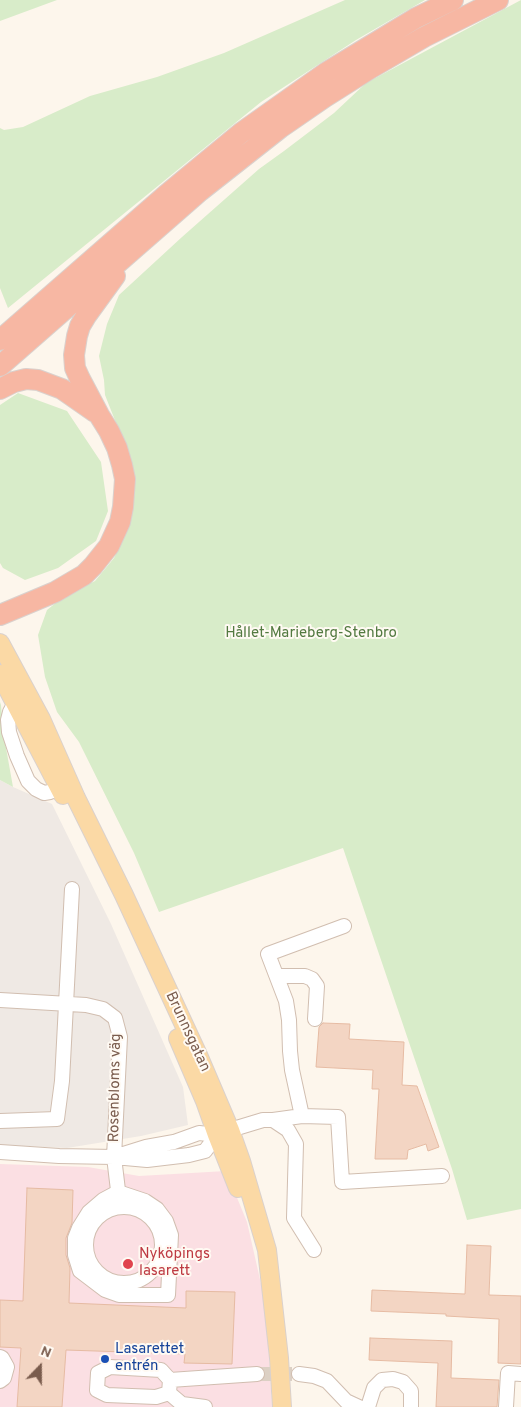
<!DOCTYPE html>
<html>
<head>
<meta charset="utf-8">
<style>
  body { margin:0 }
  #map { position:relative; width:521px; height:1407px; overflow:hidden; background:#fdf6ec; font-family:Overpass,sans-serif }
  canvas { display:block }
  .north { position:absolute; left:15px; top:1342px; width:50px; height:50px; -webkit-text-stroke:4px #fffaf3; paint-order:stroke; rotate:22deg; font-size:14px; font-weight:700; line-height:20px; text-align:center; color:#7a5c4d }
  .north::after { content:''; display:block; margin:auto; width:18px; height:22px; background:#7a5c4d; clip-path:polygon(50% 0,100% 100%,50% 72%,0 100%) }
</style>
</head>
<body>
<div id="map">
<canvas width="521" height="1407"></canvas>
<div class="north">N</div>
</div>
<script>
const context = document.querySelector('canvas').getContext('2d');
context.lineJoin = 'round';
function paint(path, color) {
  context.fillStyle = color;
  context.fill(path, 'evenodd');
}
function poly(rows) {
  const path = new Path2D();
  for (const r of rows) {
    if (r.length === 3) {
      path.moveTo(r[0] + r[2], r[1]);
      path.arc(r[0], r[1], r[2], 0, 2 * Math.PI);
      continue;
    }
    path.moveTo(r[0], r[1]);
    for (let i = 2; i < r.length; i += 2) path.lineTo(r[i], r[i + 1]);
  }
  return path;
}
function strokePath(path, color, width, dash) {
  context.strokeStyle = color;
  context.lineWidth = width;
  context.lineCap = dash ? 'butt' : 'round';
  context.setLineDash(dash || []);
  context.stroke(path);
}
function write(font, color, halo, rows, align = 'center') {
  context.font = font + ' Overpass,sans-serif';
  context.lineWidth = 4;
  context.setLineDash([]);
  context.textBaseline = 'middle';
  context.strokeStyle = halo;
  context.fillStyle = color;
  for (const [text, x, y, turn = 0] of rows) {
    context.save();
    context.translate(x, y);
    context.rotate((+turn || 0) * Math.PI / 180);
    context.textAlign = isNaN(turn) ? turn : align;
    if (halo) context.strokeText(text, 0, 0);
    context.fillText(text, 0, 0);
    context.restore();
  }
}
paint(poly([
  [0,780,13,787,52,804,111,924,183,1087,188,1125,141,1136,67,1148,0,1145]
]), '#efe9e4');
paint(poly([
  [0,1164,88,1167,139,1176,226,1171,247,1222,266,1306,272,1407,0,1407]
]), '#fbdfe3');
paint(poly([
  [0,0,57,0,0,21],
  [345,0,425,0,356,40,261,102,8,308,0,288,0,128,4,130,23,127,90,96,157,77,224,53],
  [521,0,521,1209,467,1220,452,1169,343,848,159,912,134,853,79,742,57,712,45,677,38,635,47,610,63,597,95,581,114,558,129,525,135,491,131,461,105,395,104,380,99,356,107,324,119,295,182,237,259,169,284,151,334,113,366,83],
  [18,393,67,411,101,462,108,511,96,541,58,568,25,580,3,568,0,563,0,405],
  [0,702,1,705,3,731,13,787,0,780]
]), '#d8ecc9');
const building = poly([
  [323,1023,350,1024,349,1039,404,1042,402,1085,417,1086,439,1147,428,1151,426,1144,408,1150,407,1159,375,1159,379,1089,372,1089,373,1070,316,1067,319,1027,323,1023],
  [27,1188,73,1190,72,1223,66,1238,66,1255,70,1268,69,1303,186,1308,186,1291,235,1292,232,1364,184,1363,185,1354,66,1350,62,1407,17,1407,21,1348,0,1347,0,1300,23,1301,27,1188],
  [467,1245,491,1246,489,1295,521,1296,521,1364,498,1363,499,1319,446,1316,446,1314,371,1311,372,1290,465,1294,467,1245],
  [370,1338,452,1341,451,1378,499,1380,497,1407,436,1407,438,1363,369,1360,370,1338]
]);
paint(building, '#f3d5c3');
strokePath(building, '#e6bba3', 1);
strokePath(poly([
  [257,1374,299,1374]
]), '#dcd0c4', 14, [14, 7]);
const minor = poly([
  [15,703,10,712,8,720,9,732,17,756,28,781,36,789,44,793,50,792,69,785],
  [277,976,305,976,312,979,317,986,315,1019],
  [0,1000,86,1005,103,1009,115,1018,120,1037,114,1157,120,1207],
  [302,1116,338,1117,342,1182,442,1176],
  [273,1120,302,1116,292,1070,290,1051,289,1020,286,1001,268,954,344,926],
  [0,1121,57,1119,62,1081,72,889],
  [230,1130,263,1120,273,1120,288,1130,296,1144,294,1218,314,1250],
  [0,1152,59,1156,114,1157,147,1160,189,1155,205,1151,217,1135,199,1133,174,1142,146,1147,114,1157],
  [118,1192,145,1201,157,1209,166,1221,171,1235,168,1295,119,1295,105,1290,80,1271,75,1255,75,1238,79,1228,89,1212,103,1200,118,1192],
  [124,1245,38],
  [0,1357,2,1358,7,1367,4,1378,0,1381],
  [110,1367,161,1370,170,1380,169,1393,156,1397,107,1395,97,1390,98,1373,110,1367],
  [299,1374,314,1376,327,1381,346,1401,359,1407],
  [170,1380,257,1374],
  [169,1393,182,1404,205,1407],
  [368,1407,374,1388,382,1380,393,1379,403,1382,411,1391,411,1407],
  [506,1407,508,1373,521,1374]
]);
const major = poly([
  [0,643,41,719,76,798,124,895,198,1055,230,1130,241,1161,267,1250,279,1358,282,1407],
  [0,674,63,795],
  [178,1038,205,1101,217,1135,238,1188]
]);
const highway = poly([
  [0,340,166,195,241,133,327,72,416,18,453,0],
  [0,366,200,191,280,128,325,97,371,68,424,37,498,0],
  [0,389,14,382,26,379,38,380,62,389,95,412],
  [0,615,55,592,84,575,93,566,109,546,120,522,123,507,125,479,122,465,117,448,109,431,99,415,80,379,75,368,74,355,77,336,80,326,86,316,115,276]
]);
strokePath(minor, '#d1beb0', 16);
strokePath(major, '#dad1cd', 20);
strokePath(highway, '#dad1cd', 22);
strokePath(minor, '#fff', 14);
strokePath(major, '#fbd9a5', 18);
strokePath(highway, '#f7b7a3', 20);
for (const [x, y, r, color] of [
  [128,1264,6,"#e0444e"],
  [105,1359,5,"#1a4fb4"]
]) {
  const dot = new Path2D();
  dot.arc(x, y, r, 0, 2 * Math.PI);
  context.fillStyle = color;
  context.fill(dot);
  strokePath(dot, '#fffaf3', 2);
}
write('15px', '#537a41', '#fffaf3', [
  ["Hållet-Marieberg-Stenbro",311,634]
]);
write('15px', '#7a5c4d', '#fffaf3', [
  ["Brunnsgatan",187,1032,65],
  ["Rosenbloms väg",116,1088,-89]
]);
write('15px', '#be3a42', '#fffaf3', [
  ["Nyköpings",139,1255],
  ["lasarett",139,1272]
], 'left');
write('15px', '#164399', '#fffaf3', [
  ["Lasarettet",115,1350],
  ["entrén",115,1367]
], 'left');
</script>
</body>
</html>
